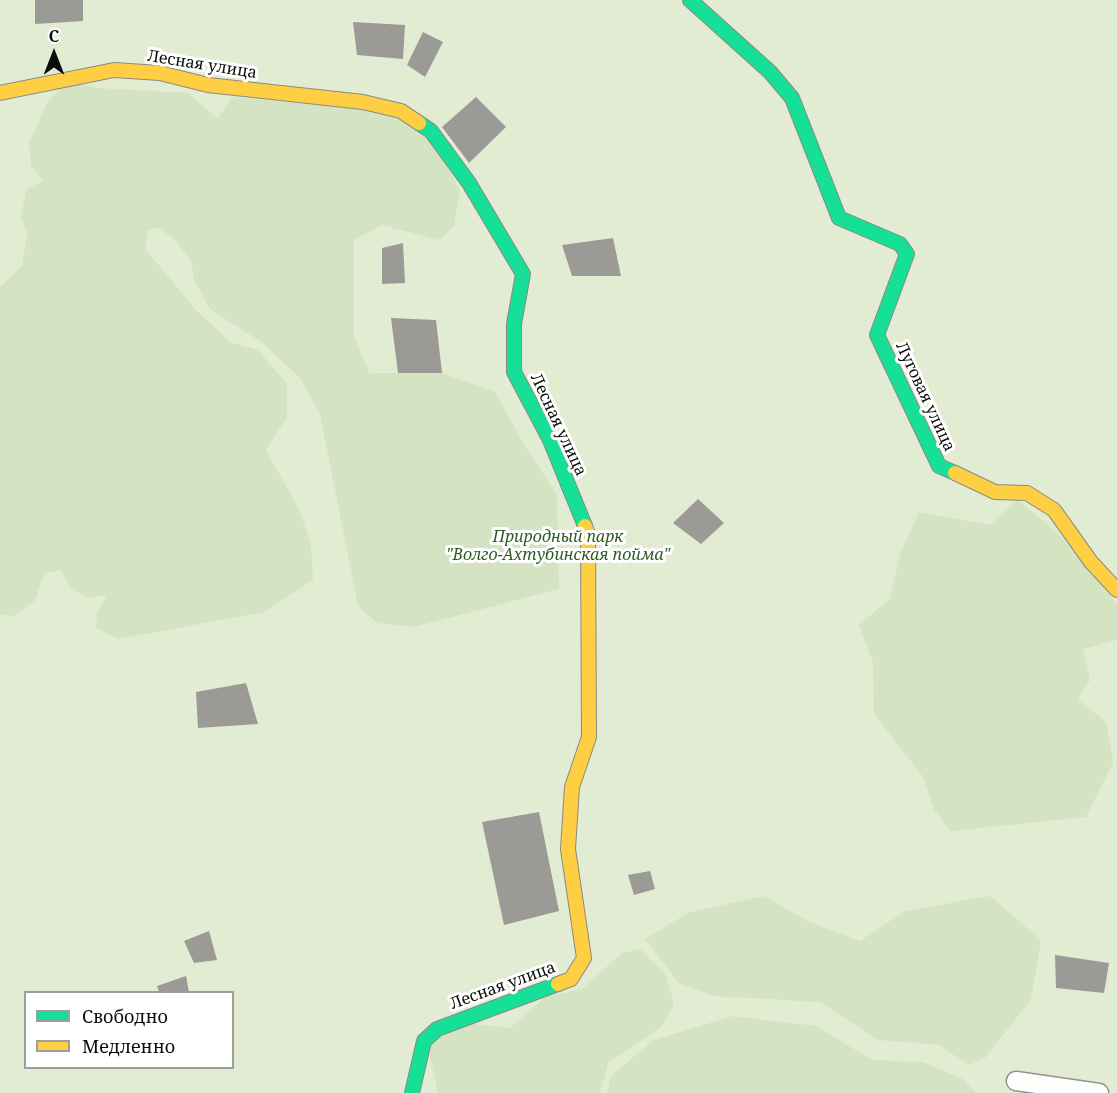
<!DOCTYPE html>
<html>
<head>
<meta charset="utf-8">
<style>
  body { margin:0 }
  #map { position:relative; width:1117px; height:1093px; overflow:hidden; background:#faf8f0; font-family:"Noto Serif",serif }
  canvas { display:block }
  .legend { position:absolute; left:24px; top:991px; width:210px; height:78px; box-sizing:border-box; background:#fff; border:2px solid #9e9e9e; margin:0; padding:8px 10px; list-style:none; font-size:18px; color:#0c0c0c }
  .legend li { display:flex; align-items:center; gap:12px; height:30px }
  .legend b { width:30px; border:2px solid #9e9e9e }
  .north { position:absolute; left:24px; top:24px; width:60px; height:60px; -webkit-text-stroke:4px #fff; paint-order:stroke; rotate:0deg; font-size:16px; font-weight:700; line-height:24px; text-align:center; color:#0c0c0c }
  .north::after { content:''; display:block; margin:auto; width:21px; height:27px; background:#0c0c0c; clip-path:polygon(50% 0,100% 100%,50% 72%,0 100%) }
</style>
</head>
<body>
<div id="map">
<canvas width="1117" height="1093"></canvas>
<ul class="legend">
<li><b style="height:8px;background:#16e098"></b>Свободно</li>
<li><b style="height:8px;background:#ffcf43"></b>Медленно</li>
</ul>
<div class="north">С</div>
</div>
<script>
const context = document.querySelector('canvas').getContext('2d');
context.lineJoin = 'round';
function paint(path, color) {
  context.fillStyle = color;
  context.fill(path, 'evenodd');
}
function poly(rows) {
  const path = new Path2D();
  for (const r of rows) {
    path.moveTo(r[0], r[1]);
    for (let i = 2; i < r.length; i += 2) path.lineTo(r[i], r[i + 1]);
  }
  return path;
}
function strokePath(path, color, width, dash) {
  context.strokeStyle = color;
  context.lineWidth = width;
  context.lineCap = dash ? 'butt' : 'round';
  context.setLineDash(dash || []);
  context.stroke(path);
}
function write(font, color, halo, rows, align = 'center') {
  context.font = font + ' "Noto Serif",serif';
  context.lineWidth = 6;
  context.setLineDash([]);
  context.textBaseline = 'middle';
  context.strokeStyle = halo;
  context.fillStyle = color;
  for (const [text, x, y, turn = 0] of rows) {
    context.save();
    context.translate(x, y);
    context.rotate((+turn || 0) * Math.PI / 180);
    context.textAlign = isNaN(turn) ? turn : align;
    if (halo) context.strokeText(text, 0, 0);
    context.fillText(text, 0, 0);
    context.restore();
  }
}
paint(poly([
  [0,0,1117,0,1117,1093,0,1093],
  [26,992,232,992,232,1068,26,1068]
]), '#e2ecd2');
paint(poly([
  [67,81,97,88,188,93,218,119,232,97,392,112,436,146,460,190,454,226,439,240,382,225,354,240,354,335,369,373,442,373,495,392,522,441,557,495,559,589,414,627,377,623,358,606,320,414,301,379,263,343,210,309,194,280,191,260,173,238,159,228,147,230,146,250,195,309,230,342,258,350,287,384,287,417,266,450,300,511,311,545,313,580,264,612,119,639,96,628,97,612,107,596,88,597,72,590,61,570,44,573,35,601,14,616,0,615,0,287,22,266,27,234,21,215,27,189,43,181,31,166,29,143,47,103],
  [1018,500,1059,534,1117,604,1117,640,1083,649,1090,680,1078,699,1107,723,1113,763,1086,817,951,831,934,810,924,778,874,714,873,662,859,625,890,599,900,554,919,512,990,525],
  [764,896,807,921,860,941,905,911,990,896,1041,940,1031,999,985,1058,969,1065,939,1045,878,1040,820,1002,712,996,679,983,645,939,690,912],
  [640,949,666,975,674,1004,661,1027,608,1063,600,1093,438,1093,428,1048,456,1022,510,1028,545,997,582,989,622,953],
  [733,1016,816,1026,872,1060,923,1062,963,1079,976,1093,607,1093,611,1076,654,1040]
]), '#d4e3c2');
paint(poly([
  [35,0,83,0,83,21,35,24],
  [353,22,405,25,403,59,357,55],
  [423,32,443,42,425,77,407,65],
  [476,97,506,127,469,163,442,127],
  [613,238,621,276,572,276,562,245],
  [403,243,405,283,382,284,382,248],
  [391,318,436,320,442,373,398,373],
  [698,499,724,523,701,544,673,523],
  [246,683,258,724,198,728,196,692],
  [539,812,559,911,504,925,482,822],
  [650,871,655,889,634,895,628,875],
  [209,931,217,960,194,963,184,941],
  [1055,955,1109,963,1104,993,1056,988],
  [186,976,189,992,159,992,157,986]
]), '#9c9a96');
const street = poly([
  [1016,1081,1099,1093]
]);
const fast = poly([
  [690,0,770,72,792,98,839,218,900,244,907,254,877,335,939,466,955,473],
  [419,123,431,131,469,183,523,274,514,324,514,372,550,440,585,526],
  [412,1093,424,1041,437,1029,558,984]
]);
const slow = poly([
  [0,93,114,70,160,73,208,85,363,102,401,111,419,123],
  [955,473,995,492,1027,493,1054,510,1091,562,1117,590],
  [558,984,571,979,584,958,568,849,572,787,589,737,588,534,585,526]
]);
strokePath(street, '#93928f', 21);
strokePath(fast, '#8a8985', 16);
strokePath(slow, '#8a8985', 16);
strokePath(street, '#fefefd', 18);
strokePath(fast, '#16e098', 14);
strokePath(slow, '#ffcf43', 14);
write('16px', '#0c0c0c', '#fff', [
  ["Лесная улица",202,65,9],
  ["Луговая улица",925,397,65],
  ["Лесная улица",558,425,65],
  ["Лесная улица",503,986,-20]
]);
write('italic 16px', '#2f5c24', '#fff', [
  ["Природный парк",558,537],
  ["\"Волго-Ахтубинская пойма\"",558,555]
]);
</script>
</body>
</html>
